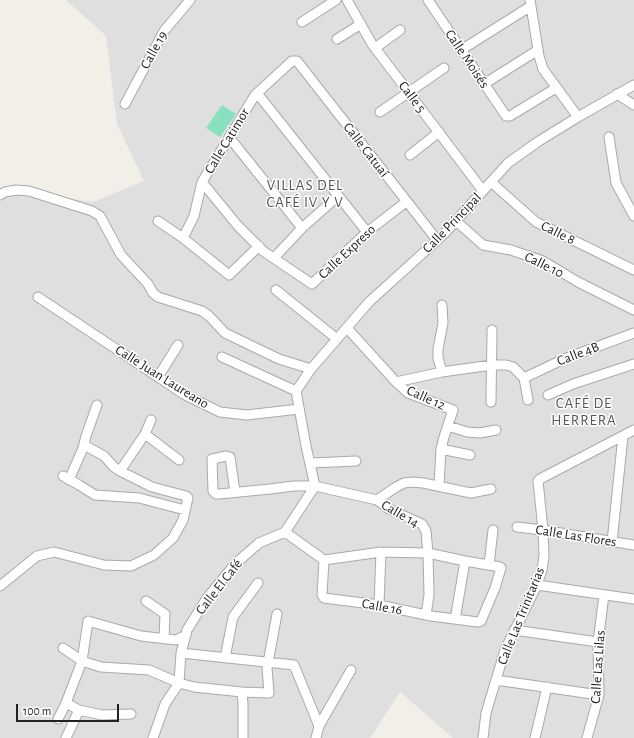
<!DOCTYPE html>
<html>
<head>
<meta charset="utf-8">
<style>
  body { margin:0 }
  #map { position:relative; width:634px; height:738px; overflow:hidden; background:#f2efe9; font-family:"Alegreya Sans",sans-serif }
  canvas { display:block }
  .scale { position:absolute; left:16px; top:704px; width:103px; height:18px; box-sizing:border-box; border:2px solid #222; border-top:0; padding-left:5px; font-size:12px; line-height:14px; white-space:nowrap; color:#222; -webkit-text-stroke:3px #fff; paint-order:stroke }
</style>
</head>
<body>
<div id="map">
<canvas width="634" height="738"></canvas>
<div class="scale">100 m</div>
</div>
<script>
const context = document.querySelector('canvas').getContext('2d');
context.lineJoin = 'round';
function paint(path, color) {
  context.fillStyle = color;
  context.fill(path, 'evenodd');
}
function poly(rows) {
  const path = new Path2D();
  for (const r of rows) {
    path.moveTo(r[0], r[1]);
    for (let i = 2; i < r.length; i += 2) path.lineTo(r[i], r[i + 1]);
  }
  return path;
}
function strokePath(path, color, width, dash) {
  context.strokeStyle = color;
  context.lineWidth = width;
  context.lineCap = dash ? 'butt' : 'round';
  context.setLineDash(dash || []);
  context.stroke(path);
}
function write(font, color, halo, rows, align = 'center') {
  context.font = font + ' "Alegreya Sans",sans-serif';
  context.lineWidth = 3;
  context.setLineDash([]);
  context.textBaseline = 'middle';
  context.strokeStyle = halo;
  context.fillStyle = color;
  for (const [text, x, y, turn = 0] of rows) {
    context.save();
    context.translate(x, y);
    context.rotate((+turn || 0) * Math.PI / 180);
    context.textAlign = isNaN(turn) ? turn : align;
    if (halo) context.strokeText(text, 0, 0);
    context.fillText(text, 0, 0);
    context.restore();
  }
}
paint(poly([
  [66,0,634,0,634,738,453,738,400,692,370,738,0,738,0,197,14,191,93,202,144,181,117,124,106,36]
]), '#e0dfdf');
paint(poly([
  [222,105,236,114,220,137,206,128]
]), '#88e0be');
const minor = poly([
  [347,0,372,44,483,191],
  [428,0,506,116,510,116,556,88],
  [530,0,539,56,543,69,578,117],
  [302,22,336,0],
  [337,39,361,24],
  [375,48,400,30],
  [461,50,531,6],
  [484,84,538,50],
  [257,93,367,232],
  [617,94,634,105],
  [125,104,164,31,190,0],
  [380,112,444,68],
  [229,137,302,228],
  [609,137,616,183,634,216],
  [410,155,439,132],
  [202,182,238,226,263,251,312,284,367,232,406,202],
  [491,182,536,222,634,270],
  [0,195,5,192,16,190,29,191,92,211,100,216,121,255,148,284,153,293,158,297,202,311,209,316,225,333,279,359,311,369],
  [158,221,183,238,229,275,259,246],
  [456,221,483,245,511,250,543,261,578,282,634,310],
  [183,238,194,216,202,182,255,95,292,61,297,61,437,240],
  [274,258,302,228,338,196],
  [276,290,337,339],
  [38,297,185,395,220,412,247,415,299,409],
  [347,328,396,382,408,393,453,410,444,437,441,449,439,486],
  [222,357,296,391],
  [442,372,438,358,438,349,443,323,442,305],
  [158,377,178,345],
  [524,378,564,359,634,333],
  [396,382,442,372,492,365,506,365,513,367,524,378,528,400],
  [296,391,311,369,369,302,444,234,508,163,539,141,578,117,634,85],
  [548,395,573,384,634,364],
  [491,402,492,330],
  [448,426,467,432,480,433,496,430],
  [145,434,179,460],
  [441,449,470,455],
  [310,463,356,461],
  [120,471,145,434,151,420],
  [63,476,79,485,95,495,139,498,185,510],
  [69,480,83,448,86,436,97,405],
  [235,492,230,457,226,456,212,459,213,491,216,494,219,494,270,489,294,486,315,486,377,500,389,509,422,524,426,531,428,553,429,595,426,615],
  [377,500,396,487,404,483,413,482,423,483,471,493,491,489],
  [517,527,543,530,634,545],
  [285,532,324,560,381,552,428,553,465,561,500,567,501,568,495,588,481,621,478,622,431,616,379,605,324,598,322,595,324,560],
  [612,542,623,436],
  [489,565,493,530],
  [537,585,634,599],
  [0,586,37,556,54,552,104,565,131,566,154,555,173,538,183,520,188,498,186,496,152,487,120,471,114,467,104,456,84,445],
  [146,601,165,614,164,638],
  [379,605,381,552],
  [456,614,465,561],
  [514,630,598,642],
  [63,648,82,661,101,667,149,670,179,683,194,687,242,692,269,693,267,668,277,614],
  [181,653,294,665,319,726,316,738],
  [225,658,233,617,258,583],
  [496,680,599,695],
  [242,692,243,704,243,738],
  [66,703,79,710,102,715,131,714],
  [58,719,66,703,82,661,88,621,141,636,176,640,186,635],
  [319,726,351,670],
  [66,738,79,710],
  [153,738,165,704,179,683,181,653,187,630,207,598,235,564,259,543,285,532,315,486,306,446,296,391],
  [483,738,486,713,505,650,537,585,542,570,544,556,543,530,538,481,540,479,634,430],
  [535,738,547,687],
  [587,738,599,695,598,642,604,595]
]);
strokePath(minor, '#a9a9a9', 11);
strokePath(minor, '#fff', 9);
write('14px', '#222', '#fff', [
  ["Calle 19",154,50,-61],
  ["Calle Moisés",467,59,56],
  ["Calle 5",412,97,53],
  ["Calle Catimor",227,141,-59],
  ["Calle Catuaí",366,150,52],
  ["Calle Principal",452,223,-46],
  ["Calle 8",558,233,26],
  ["Calle Expreso",347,252,-43],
  ["Calle 10",544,265,26],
  ["Calle 4B",578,354,-21],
  ["Calle Juan Laureano",162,377,32],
  ["Calle 12",426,398,24],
  ["Calle 14",400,514,30],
  ["Calle Las Flores",576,536,9],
  ["Calle El Café",219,587,-52],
  ["Calle 16",382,607,10],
  ["Calle Las Trinitarias",521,616,-68],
  ["Calle Las Lilas",598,667,-86]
]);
context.letterSpacing = '1px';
write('15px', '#555', '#fff', [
  ["VILLAS DEL",305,185],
  ["CAFÉ IV Y V",305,202],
  ["CAFÉ DE",584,403],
  ["HERRERA",584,420]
]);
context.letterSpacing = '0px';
</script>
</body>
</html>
